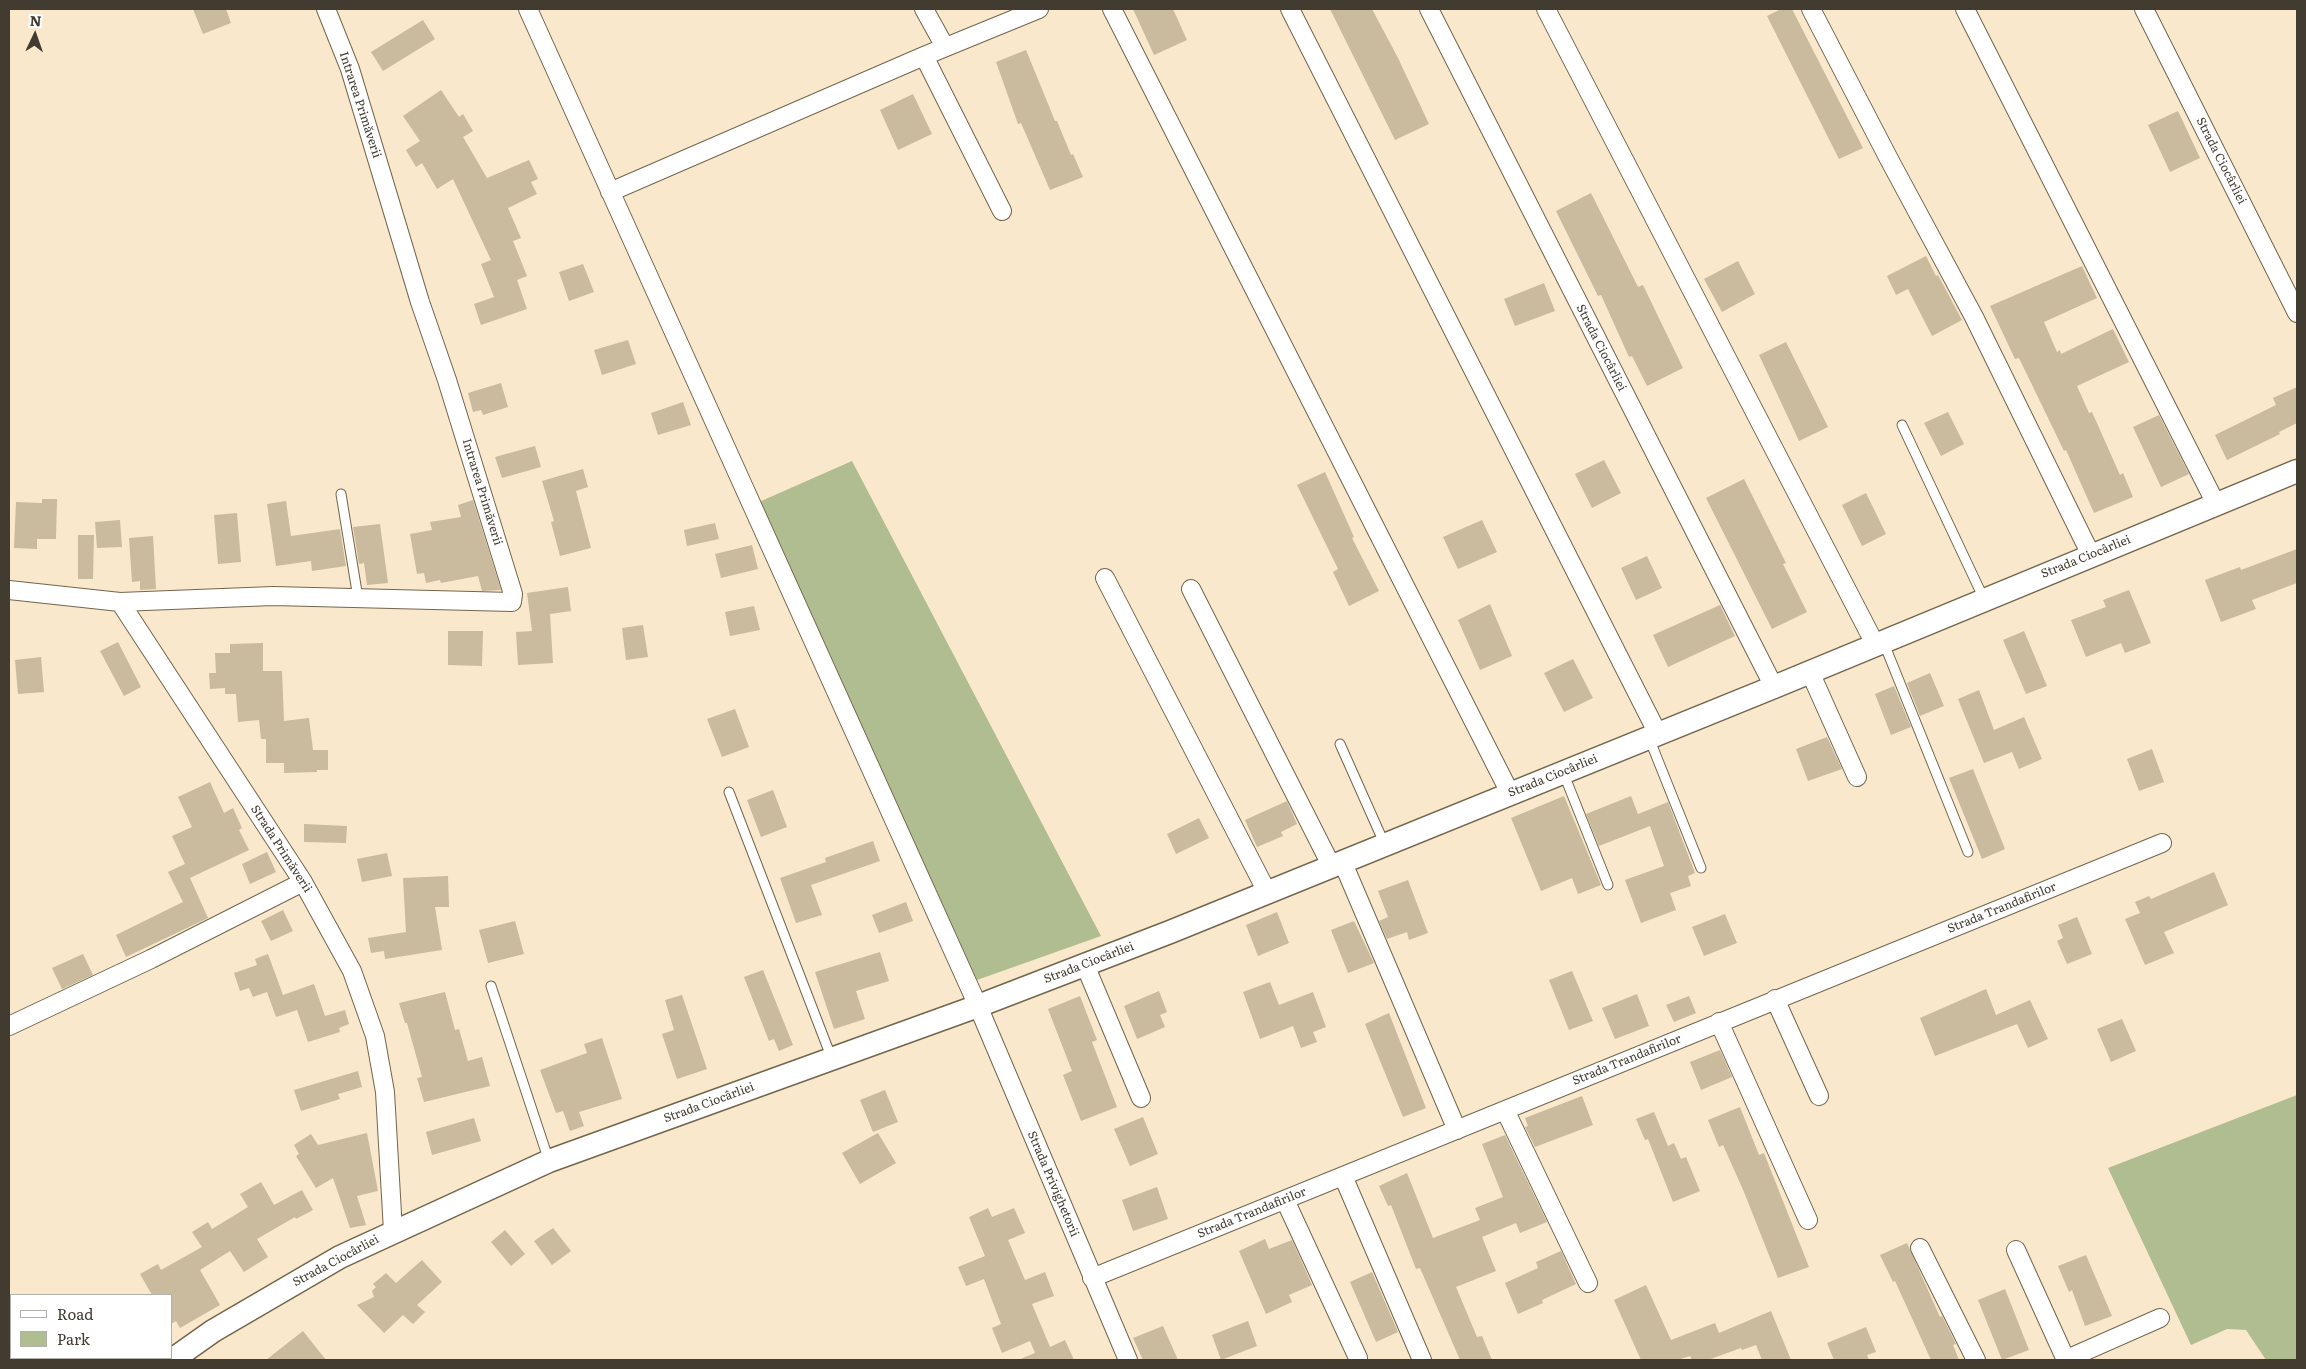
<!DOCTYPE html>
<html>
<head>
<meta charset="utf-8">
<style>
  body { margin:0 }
  #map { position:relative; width:2306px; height:1369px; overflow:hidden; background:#f9e8cb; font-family:Literata,serif }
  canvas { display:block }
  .frame { position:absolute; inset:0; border:10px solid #423b30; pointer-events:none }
  .legend { position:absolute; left:10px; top:1294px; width:162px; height:65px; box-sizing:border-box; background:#fff; border:1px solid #b3b1ac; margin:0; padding:6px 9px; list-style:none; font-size:15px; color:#423b30 }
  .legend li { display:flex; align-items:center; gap:10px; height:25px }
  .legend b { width:25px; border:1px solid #b3b1ac }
  .north { position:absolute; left:10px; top:10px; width:50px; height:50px; -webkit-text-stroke:4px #fff; paint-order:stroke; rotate:3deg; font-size:14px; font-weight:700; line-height:20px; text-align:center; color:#423b30 }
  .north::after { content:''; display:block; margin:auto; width:18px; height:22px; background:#423b30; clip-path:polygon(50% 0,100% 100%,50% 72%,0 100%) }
</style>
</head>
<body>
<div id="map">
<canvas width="2306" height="1369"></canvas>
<div class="frame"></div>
<ul class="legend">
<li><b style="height:6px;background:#fff"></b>Road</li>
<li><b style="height:14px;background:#b0bd90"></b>Park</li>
</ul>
<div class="north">N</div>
</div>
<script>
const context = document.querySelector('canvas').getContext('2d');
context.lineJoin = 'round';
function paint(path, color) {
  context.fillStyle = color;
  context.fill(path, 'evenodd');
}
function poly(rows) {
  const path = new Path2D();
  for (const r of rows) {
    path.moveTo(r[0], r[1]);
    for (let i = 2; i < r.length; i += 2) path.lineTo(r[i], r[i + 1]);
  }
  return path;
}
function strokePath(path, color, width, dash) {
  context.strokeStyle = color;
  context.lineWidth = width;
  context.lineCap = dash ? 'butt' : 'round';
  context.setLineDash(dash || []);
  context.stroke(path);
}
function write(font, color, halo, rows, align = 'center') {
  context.font = font + ' Literata,serif';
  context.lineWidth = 5;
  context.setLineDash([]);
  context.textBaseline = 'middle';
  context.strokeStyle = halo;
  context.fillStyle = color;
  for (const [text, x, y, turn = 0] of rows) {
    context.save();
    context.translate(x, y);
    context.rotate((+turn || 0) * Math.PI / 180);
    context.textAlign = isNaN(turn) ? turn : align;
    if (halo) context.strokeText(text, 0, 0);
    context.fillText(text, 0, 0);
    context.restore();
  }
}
paint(poly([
  [852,461,1101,936,977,980,759,502],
  [2297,1095,2297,1360,2266,1360,2246,1330,2227,1329,2191,1345,2108,1168]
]), '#b0bd90');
paint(poly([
  [193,9,226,9,231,23,203,34],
  [1133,9,1173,9,1187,40,1154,55],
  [1330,9,1372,9,1398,58,1429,124,1395,140],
  [1781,9,1792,9,1863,148,1839,159,1767,16],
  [423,20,435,39,383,71,371,52],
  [1026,50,1055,121,1057,121,1071,155,1073,154,1083,177,1050,190,1021,123,1018,124,996,62],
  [441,90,459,117,463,114,473,131,463,137,487,178,529,160,538,179,531,182,537,194,508,208,521,238,513,241,527,276,517,280,527,309,481,325,474,304,494,297,481,264,491,260,453,179,437,189,422,163,416,167,406,150,420,141,403,116],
  [913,94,932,134,898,150,880,110],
  [2178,111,2200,158,2170,172,2148,125],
  [1591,193,1638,287,1643,285,1683,368,1647,386,1632,356,1629,357,1601,295,1598,296,1556,211],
  [1926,256,1936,276,1938,275,1962,320,1932,336,1908,289,1896,295,1887,276],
  [1738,261,1755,294,1722,312,1704,279],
  [583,264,594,292,569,301,559,272],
  [2082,266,2097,298,2044,322,2057,352,2060,350,2061,354,2113,329,2129,362,2077,386,2089,413,2092,412,2120,475,2123,473,2133,497,2094,513,2066,450,2064,451,2019,358,2015,359,1990,306],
  [1544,283,1555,311,1515,326,1504,299],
  [628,340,636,364,602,375,594,350],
  [1786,342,1828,427,1799,441,1759,355],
  [501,383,508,407,483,415,481,410,473,412,468,393],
  [2297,387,2297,423,2279,432,2280,434,2227,460,2215,435,2276,405,2273,398],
  [683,402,691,425,658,435,651,413],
  [1948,412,1964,444,1941,456,1924,423],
  [2159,415,2189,474,2161,487,2133,427],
  [535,446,541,467,502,478,495,457],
  [1604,460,1621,493,1592,508,1575,474],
  [583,469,588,487,576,491,591,548,560,556,551,522,554,521,542,481],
  [1325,472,1354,537,1352,538,1379,591,1349,606,1333,572,1338,569,1297,485],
  [1744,479,1786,563,1783,564,1807,612,1772,629,1706,498],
  [1866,493,1886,534,1862,546,1842,505],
  [42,499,57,499,56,539,37,539,37,549,14,548,16,502,42,503],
  [473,500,501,590,482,591,478,576,441,583,440,580,426,583,424,573,417,574,410,534,432,530,430,522,461,517,458,505],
  [286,501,291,536,340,529,346,566,312,571,311,561,276,566,267,504],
  [237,513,241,562,218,564,214,515],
  [120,520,122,547,97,548,95,522],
  [1482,520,1497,552,1458,569,1443,537],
  [715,523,719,539,687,546,684,530],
  [380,524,388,583,367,585,364,563,359,564,353,527],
  [78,535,94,535,93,579,78,579],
  [153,536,156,589,140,590,140,581,132,582,129,538],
  [752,545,758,569,721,578,715,554],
  [2297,549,2297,583,2252,600,2256,609,2221,622,2205,580,2240,567,2241,570],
  [1647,556,1662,588,1636,600,1621,568],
  [568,587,571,611,550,614,553,663,518,665,516,632,532,631,527,593],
  [2129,590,2151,643,2125,653,2121,643,2086,657,2071,620,2106,607,2103,600],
  [1490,604,1512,656,1480,670,1458,620],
  [1720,605,1735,636,1668,667,1653,635],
  [754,606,760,630,730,636,725,612],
  [643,625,648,657,626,660,622,628],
  [448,631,483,631,482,666,448,665],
  [2024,631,2047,686,2026,694,2003,640],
  [118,642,141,687,124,696,100,651],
  [263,643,263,671,282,671,284,721,309,718,313,750,328,750,328,770,317,770,317,772,284,773,284,763,266,763,266,739,261,739,259,720,238,722,236,694,225,694,225,688,210,689,209,673,216,673,215,653,230,653,230,644],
  [41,657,44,692,18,694,15,660],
  [1573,659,1593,698,1564,712,1544,673],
  [1930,673,1944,706,1920,716,1907,683],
  [1894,686,1911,727,1891,735,1875,694],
  [1979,690,1994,730,2024,717,2042,759,2019,769,2012,752,1984,763,1958,699],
  [735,709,749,747,722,757,707,719],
  [1827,737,1842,769,1808,781,1796,749],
  [2152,749,2164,782,2139,791,2127,759],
  [1973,769,2005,849,1982,859,1949,778],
  [210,782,224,813,233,808,242,828,239,830,249,850,190,878,208,918,126,957,116,935,183,902,168,872,185,864,172,836,192,827,178,797],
  [773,790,787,827,761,837,747,800],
  [1564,796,1601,885,1578,894,1572,878,1541,891,1511,818],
  [1631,796,1638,814,1668,802,1695,873,1688,876,1691,886,1670,893,1676,910,1641,923,1625,880,1664,866,1650,826,1599,846,1586,814],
  [1287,801,1297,824,1281,832,1283,836,1257,847,1245,820],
  [1199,818,1209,838,1176,854,1167,834],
  [304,824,347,826,346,843,304,842],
  [873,841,880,861,811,885,822,915,796,923,780,878,826,862,825,858],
  [267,852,276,872,250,884,242,864],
  [387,853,392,876,362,882,357,859],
  [2214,872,2228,905,2164,932,2174,953,2145,965,2125,919,2140,913,2135,902,2149,896,2151,899],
  [448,876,449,907,435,907,442,950,385,959,384,951,371,953,368,938,406,932,403,878],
  [1408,880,1428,933,1409,940,1407,932,1387,939,1379,921,1388,917,1378,891],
  [906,902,913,921,879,933,872,915],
  [283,910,293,931,271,941,261,921],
  [1277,912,1289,943,1258,956,1246,925],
  [1725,914,1737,943,1704,956,1692,927],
  [2077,917,2092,954,2067,964,2057,941,2063,938,2058,925],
  [515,921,524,954,488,963,479,930],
  [1354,921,1374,963,1348,973,1331,930],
  [880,952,889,981,856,991,865,1019,834,1029,815,972],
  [83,954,93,975,62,989,52,968],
  [268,954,283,995,314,984,325,1016,345,1010,349,1024,339,1028,340,1032,308,1042,297,1010,276,1017,267,992,253,997,249,988,240,991,234,973,257,965,255,959],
  [763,970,793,1045,779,1051,774,1039,769,1041,744,977],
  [1572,971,1593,1021,1569,1030,1549,980],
  [1270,982,1279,1005,1313,992,1326,1027,1313,1032,1317,1042,1301,1048,1293,1026,1260,1039,1243,992],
  [1986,989,1996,1015,2030,1000,2048,1039,2028,1048,2017,1024,1935,1056,1920,1018],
  [1159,991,1167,1012,1160,1015,1165,1027,1137,1039,1124,1006],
  [445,992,455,1030,459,1029,468,1061,482,1057,490,1086,424,1102,417,1078,422,1077,407,1023,405,1023,399,1003],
  [1637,994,1649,1026,1615,1039,1602,1008],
  [682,995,707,1069,677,1079,662,1034,674,1030,665,1000],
  [1080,996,1097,1040,1092,1042,1117,1107,1081,1121,1063,1075,1072,1071,1048,1009],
  [1689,996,1696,1013,1674,1022,1666,1005],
  [1389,1013,1426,1108,1403,1117,1365,1024],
  [2122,1019,2136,1051,2111,1062,2097,1029],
  [602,1038,622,1099,579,1112,584,1126,570,1131,563,1111,556,1113,540,1070,587,1053,584,1044],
  [1720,1050,1732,1077,1701,1090,1690,1062],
  [358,1071,362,1087,338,1094,340,1099,301,1111,294,1090],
  [885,1090,898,1122,873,1132,860,1100],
  [1582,1096,1593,1125,1535,1147,1525,1127,1528,1126,1525,1118],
  [1740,1107,1759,1155,1764,1153,1809,1267,1778,1278,1744,1192,1723,1145,1719,1147,1708,1120],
  [1654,1112,1668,1146,1674,1143,1681,1159,1686,1157,1700,1191,1673,1202,1648,1139,1645,1140,1636,1119],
  [1143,1117,1158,1154,1130,1166,1114,1129],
  [474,1118,481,1141,432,1155,426,1132],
  [367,1133,378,1191,357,1196,366,1225,350,1228,333,1178,316,1188,296,1156,299,1154,294,1145,311,1134,318,1145],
  [878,1133,896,1163,860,1184,842,1153],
  [1505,1135,1547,1222,1520,1233,1516,1223,1482,1237,1496,1271,1456,1287,1477,1337,1482,1336,1492,1360,1460,1360,1420,1268,1416,1269,1391,1205,1388,1206,1379,1186,1407,1173,1433,1238,1480,1220,1475,1208,1503,1197,1482,1144],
  [261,1182,274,1205,302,1190,313,1210,296,1219,295,1217,257,1239,268,1257,244,1272,230,1251,200,1270,220,1305,180,1328,176,1321,171,1324,171,1295,152,1295,140,1274,158,1264,161,1270,202,1247,192,1232,208,1222,212,1229,248,1207,240,1194],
  [1157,1187,1168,1219,1133,1231,1122,1200],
  [988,1208,992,1217,1014,1208,1025,1233,1008,1240,1025,1280,1045,1272,1054,1296,1032,1304,1050,1347,1065,1340,1074,1360,1018,1360,1035,1353,1030,1341,1002,1353,992,1328,1001,1324,984,1279,966,1286,958,1267,985,1256,969,1217],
  [553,1228,571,1251,552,1265,534,1241],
  [505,1230,525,1254,511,1266,491,1242],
  [1265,1239,1269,1249,1292,1240,1312,1285,1289,1295,1292,1302,1266,1314,1239,1251],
  [1907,1243,1940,1317,1942,1316,1956,1344,1953,1345,1959,1360,1931,1360,1895,1281,1893,1282,1880,1255],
  [1561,1251,1576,1284,1542,1300,1543,1303,1518,1314,1505,1283,1538,1268,1536,1262],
  [2086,1255,2112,1316,2085,1326,2072,1290,2069,1292,2058,1266],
  [422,1260,442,1282,417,1305,425,1312,413,1324,403,1315,384,1333,357,1305,374,1297,372,1291,376,1287,373,1284,386,1273,396,1283],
  [1372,1272,1398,1332,1376,1342,1350,1282],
  [1646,1285,1671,1340,1715,1323,1719,1333,1771,1311,1791,1360,1762,1360,1756,1345,1742,1350,1741,1348,1708,1360,1692,1360,1690,1356,1677,1360,1641,1360,1614,1300],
  [2005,1289,2029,1350,2002,1360,1978,1300],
  [1248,1321,1257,1346,1221,1360,1212,1335],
  [1163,1326,1178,1360,1143,1360,1133,1338],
  [1866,1327,1876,1352,1867,1355,1869,1360,1834,1360,1827,1343],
  [303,1331,326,1360,266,1360]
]), '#caba9e');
const service = poly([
  [1902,425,1984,599],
  [341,494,358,598],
  [1883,641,1968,852],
  [1649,738,1701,868],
  [1340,744,1385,845],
  [1563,772,1608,885],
  [729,792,832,1059],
  [491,986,549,1161]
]);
const minor = poly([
  [528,9,978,1006,1128,1360],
  [924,9,945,47],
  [1112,9,1510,793],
  [1290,9,1658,734],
  [1429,9,1774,687],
  [1546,9,1875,644],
  [1811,9,1890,161,1974,317,2091,555],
  [1965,9,2216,504],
  [2144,9,2297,313],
  [924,56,1002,211],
  [610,192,924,56,1039,9],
  [1105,578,1267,892],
  [1191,589,1332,867],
  [9,590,120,602,273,596,512,602,513,594,447,380,420,302,350,69,326,9],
  [120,602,303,882,352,971,375,1036,385,1092,393,1231],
  [1810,672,1857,777],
  [1343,863,1457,1130],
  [1085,965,1141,1098],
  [1775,999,1819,1096],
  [1719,1022,1808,1220],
  [9,1026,151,959,303,882],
  [1505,1110,1588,1283],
  [1343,1176,1422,1360],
  [1285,1200,1358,1358],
  [1920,1248,1976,1360],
  [2016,1250,2066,1360],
  [1092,1278,2162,843],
  [2065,1360,2160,1318]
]);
const tertiary = poly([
  [172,1360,213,1331,340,1257,549,1161,978,1006,1170,932,1774,687,2297,471]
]);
strokePath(service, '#73654c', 11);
strokePath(minor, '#73654c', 20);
strokePath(tertiary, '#73654c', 25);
strokePath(service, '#fff', 9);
strokePath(minor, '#fff', 18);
strokePath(tertiary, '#fff', 22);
write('12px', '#423b30', '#fff', [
  ["Intrarea Primăverii",360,105,72],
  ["Strada Ciocârliei",2221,161,63],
  ["Strada Ciocârliei",1601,348,63],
  ["Intrarea Primăverii",482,492,73],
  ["Strada Ciocârliei",2086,557,-22],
  ["Strada Ciocârliei",1553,776,-22],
  ["Strada Primăverii",281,849,57],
  ["Strada Trandafirilor",2002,908,-22],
  ["Strada Ciocârliei",1089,963,-21],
  ["Strada Trandafirilor",1627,1060,-22],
  ["Strada Ciocârliei",709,1103,-20],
  ["Strada Privighetorii",1053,1184,67],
  ["Strada Trandafirilor",1252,1213,-22],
  ["Strada Ciocârliei",336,1261,-28]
]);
</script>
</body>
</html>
